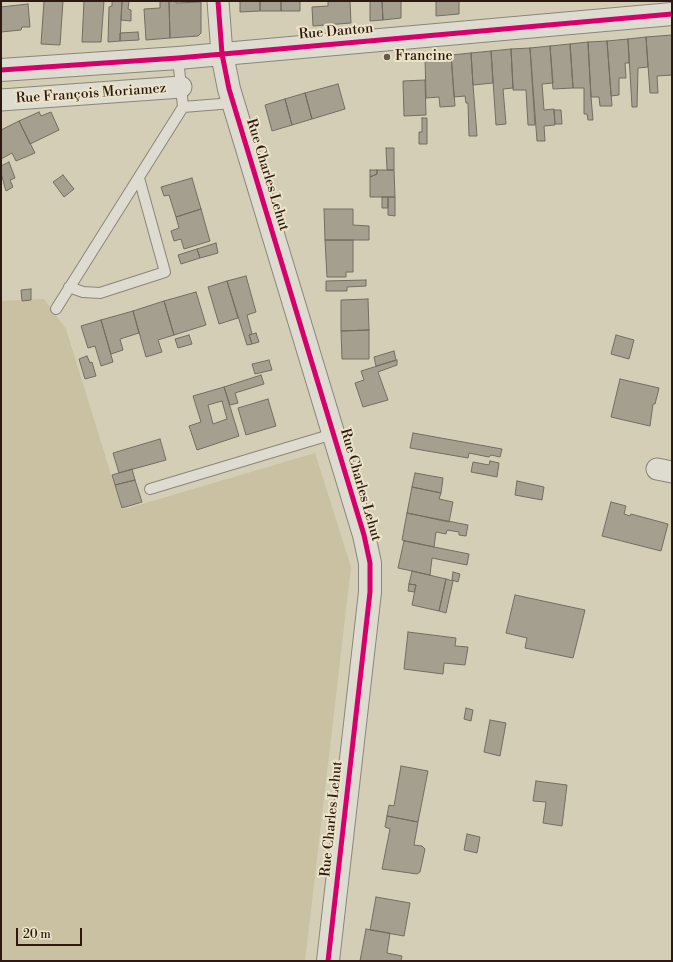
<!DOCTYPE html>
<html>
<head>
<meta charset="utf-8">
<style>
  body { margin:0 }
  #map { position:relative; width:673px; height:962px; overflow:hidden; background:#d4ceb7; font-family:"Libre Bodoni",serif }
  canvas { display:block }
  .frame { position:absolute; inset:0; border:2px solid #2d1912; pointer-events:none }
  .scale { position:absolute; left:16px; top:928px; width:66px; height:18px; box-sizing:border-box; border:2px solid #2d1912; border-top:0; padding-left:5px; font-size:12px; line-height:14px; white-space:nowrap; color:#2d1912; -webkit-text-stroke:3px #ece4c8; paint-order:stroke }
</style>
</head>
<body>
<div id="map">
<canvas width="673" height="962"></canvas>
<div class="frame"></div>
<div class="scale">20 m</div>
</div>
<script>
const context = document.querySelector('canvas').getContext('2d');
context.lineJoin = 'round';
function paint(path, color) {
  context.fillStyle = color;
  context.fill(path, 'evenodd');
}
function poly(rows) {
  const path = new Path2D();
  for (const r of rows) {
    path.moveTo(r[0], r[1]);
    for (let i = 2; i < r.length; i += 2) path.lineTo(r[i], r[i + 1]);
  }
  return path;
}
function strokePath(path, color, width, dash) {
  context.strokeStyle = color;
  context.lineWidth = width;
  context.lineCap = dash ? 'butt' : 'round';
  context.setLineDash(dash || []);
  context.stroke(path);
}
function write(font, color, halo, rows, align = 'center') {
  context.font = font + ' "Libre Bodoni",serif';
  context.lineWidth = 4;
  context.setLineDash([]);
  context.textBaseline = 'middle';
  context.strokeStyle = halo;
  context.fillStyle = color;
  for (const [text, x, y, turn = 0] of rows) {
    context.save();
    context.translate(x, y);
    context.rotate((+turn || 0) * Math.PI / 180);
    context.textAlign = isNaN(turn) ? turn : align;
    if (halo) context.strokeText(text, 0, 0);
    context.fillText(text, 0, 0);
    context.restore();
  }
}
paint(poly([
  [44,299,66,329,122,510,315,453,351,567,305,961,1,961,1,301]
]), '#cac0a2');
const building = poly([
  [44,1,63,1,60,45,41,44,44,1],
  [84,1,104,1,101,42,82,42,84,1],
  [112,1,122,1,120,41,108,42,109,7,112,6,112,1],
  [122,1,129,1,128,9,131,10,131,21,121,20,122,1],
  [160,1,169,1,170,38,146,40,144,9,160,8,160,1],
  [169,1,176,1,176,3,201,2,201,33,198,36,170,38,169,1],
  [240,1,260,1,260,11,240,12,240,1],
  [260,1,281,1,281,11,260,11,260,1],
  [281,1,300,1,300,11,281,11,281,1],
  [328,1,350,1,351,23,313,26,312,7,328,6,328,1],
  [370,1,382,1,383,20,370,21,370,1],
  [382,1,401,1,401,18,383,20,382,1],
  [436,1,459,1,459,14,436,16,436,1],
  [28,4,30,27,22,27,21,30,1,32,1,7,28,4],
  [138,32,139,40,120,41,120,33,138,32],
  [672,35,672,75,657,76,658,93,650,93,646,37,672,35],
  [646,37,648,67,638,68,637,107,632,107,628,39,646,37],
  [628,39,629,63,625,63,626,78,619,78,619,95,611,96,607,41,628,39],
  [607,41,612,106,600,106,599,97,591,97,588,42,607,41],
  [588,42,591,97,593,120,588,120,587,114,584,114,584,88,573,88,570,44,588,42],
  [570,44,573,88,553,89,550,46,570,44],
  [550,46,553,83,542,84,544,110,554,109,555,125,544,126,545,141,537,141,530,48,550,46],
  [530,48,535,125,528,125,526,90,513,90,513,88,511,49,530,48],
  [511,49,513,88,503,89,506,124,496,125,491,51,511,49],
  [491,51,493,83,473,85,471,53,491,51],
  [471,53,473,85,477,136,469,136,468,103,466,103,465,96,454,97,451,55,471,53],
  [451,55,455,106,440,107,439,97,426,98,425,58,451,55],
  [425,80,426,115,404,116,403,81,425,80],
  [338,84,345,109,312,119,305,93,338,84],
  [305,93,312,119,292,125,285,99,305,93],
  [285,99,292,125,272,131,265,105,285,99],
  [554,110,561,110,562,124,555,124,554,110],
  [39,112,41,116,51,112,59,130,30,144,19,121,39,112],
  [422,118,427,118,427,144,419,144,419,132,422,132,422,118],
  [19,121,35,153,16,161,12,153,1,159,1,130,19,121],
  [386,148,394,148,394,170,387,170,386,148],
  [9,162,15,178,10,180,13,187,6,191,1,173,1,166,9,162],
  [370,170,377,170,377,174,370,177,370,170],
  [377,170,394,170,395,197,370,197,370,177,377,174,377,170],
  [63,175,74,189,64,197,53,182,63,175],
  [192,178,201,209,176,217,169,195,164,196,161,187,192,178],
  [382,197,388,197,388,208,382,208,382,197],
  [388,197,395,197,395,216,388,215,388,197],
  [201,209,210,241,184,249,181,239,174,241,171,231,179,228,176,217,201,209],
  [324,209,353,209,353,225,369,226,369,240,325,240,324,209],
  [325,240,353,240,353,272,346,272,346,277,327,277,325,240],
  [216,243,218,253,200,258,197,249,216,243],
  [197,249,200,258,181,264,178,255,197,249],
  [246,276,256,312,247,315,252,334,249,335,252,344,247,345,227,281,246,276],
  [366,280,366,286,347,287,347,291,326,291,326,281,366,280],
  [227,281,238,318,219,324,208,287,227,281],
  [31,289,31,300,22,301,21,290,31,289],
  [196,292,206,325,174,335,164,301,196,292],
  [368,299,369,330,341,331,341,300,368,299],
  [164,301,174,335,158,340,162,352,146,357,133,311,164,301],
  [133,311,139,333,120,339,123,350,111,354,101,320,133,311],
  [101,320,113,362,101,366,95,346,88,348,81,326,101,320],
  [369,330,369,359,342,359,341,331,369,330],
  [256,333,259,342,252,344,249,335,256,333],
  [189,335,192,344,178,348,175,339,189,335],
  [616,335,634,340,629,359,611,354,616,335],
  [394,351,396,360,376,366,374,357,394,351],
  [87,356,90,363,92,362,96,376,85,379,79,359,87,356],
  [269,360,272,370,255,374,252,364,269,360],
  [397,360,397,365,378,372,388,400,363,407,355,383,364,380,361,371,397,360],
  [261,375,264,384,235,393,238,403,230,405,224,387,261,375],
  [620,379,659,388,655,404,653,404,650,426,611,417,620,379],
  [224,387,239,436,197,450,189,426,201,422,193,396,224,387],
  [222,401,227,419,213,424,208,405,222,401],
  [268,399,276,426,246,435,238,408,268,399],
  [413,433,502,449,500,457,491,455,489,457,469,453,468,458,410,448,413,433],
  [160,439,166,460,119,473,113,453,160,439],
  [490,461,499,463,497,477,471,472,473,462,489,465,490,461],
  [132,469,135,480,115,485,112,475,132,469],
  [415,473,443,478,441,493,412,487,415,473],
  [135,480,142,502,122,508,115,485,135,480],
  [517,481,544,487,542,500,515,495,517,481],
  [412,487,441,493,439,499,453,502,449,522,407,513,412,487],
  [611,502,626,506,624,514,630,516,631,514,668,524,661,551,602,536,611,502],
  [407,513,468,525,466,536,459,535,459,532,447,530,446,534,436,532,434,547,402,540,407,513],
  [404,541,469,554,467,565,432,558,430,575,398,568,404,541],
  [412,571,446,579,439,611,412,605,416,585,409,584,412,571],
  [453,572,460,574,458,582,452,580,453,572],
  [446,579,453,581,446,613,439,611,446,579],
  [409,584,416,585,414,592,408,591,409,584],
  [515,595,585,610,573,658,525,648,527,638,506,633,515,595],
  [408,632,456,638,455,646,468,647,465,665,444,663,443,674,404,669,408,632],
  [466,708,473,710,471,721,464,719,466,708],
  [490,720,506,723,500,756,484,752,490,720],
  [401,766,428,771,418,822,387,816,389,805,394,806,401,766],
  [536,781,567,785,562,826,543,823,546,802,533,801,536,781],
  [387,816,418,822,414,845,422,846,425,849,420,872,417,874,382,869,390,829,385,827,387,816],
  [467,834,480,837,477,853,464,850,467,834],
  [376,897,410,903,404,936,370,930,376,897],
  [366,929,390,933,387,953,402,956,401,961,360,961,366,929]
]);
paint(building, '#a49f8f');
strokePath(building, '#736d61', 1);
const service = poly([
  [178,58,183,107,233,103],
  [69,287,83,292,100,293,165,272,139,178],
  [56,309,183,107],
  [150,489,333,434]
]);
const minor = poly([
  [218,1,222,54],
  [1,100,181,87],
  [657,469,672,472]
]);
const tertiary = poly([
  [222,54,229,89,364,535,370,563,370,592,328,961],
  [1,70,178,58,672,14]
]);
strokePath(service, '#8b8577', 12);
strokePath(minor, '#8b8577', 23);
strokePath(tertiary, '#8b8577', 24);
strokePath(service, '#dedcd0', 10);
strokePath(minor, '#dedcd0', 21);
strokePath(tertiary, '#dedcd0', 22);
strokePath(poly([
  [218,1,222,54,229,89,364,535,370,563,370,592,328,961],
  [1,70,178,58,672,14]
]), '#d6006c', 5);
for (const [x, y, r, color] of [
  [387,57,4,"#67584c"]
]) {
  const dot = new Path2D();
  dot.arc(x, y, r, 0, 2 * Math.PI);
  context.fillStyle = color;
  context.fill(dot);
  strokePath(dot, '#ece4c8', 1.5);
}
write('14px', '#2d1912', '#ece4c8', [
  ["Rue Danton",336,32,-5],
  ["Rue François Moriamez",91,94,-4],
  ["Rue Charles Lehut",267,175,73],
  ["Rue Charles Lehut",360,485,74],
  ["Rue Charles Lehut",332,819,-84]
]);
write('14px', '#2d1912', '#ece4c8', [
  ["Francine",395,57]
], 'left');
</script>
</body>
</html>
